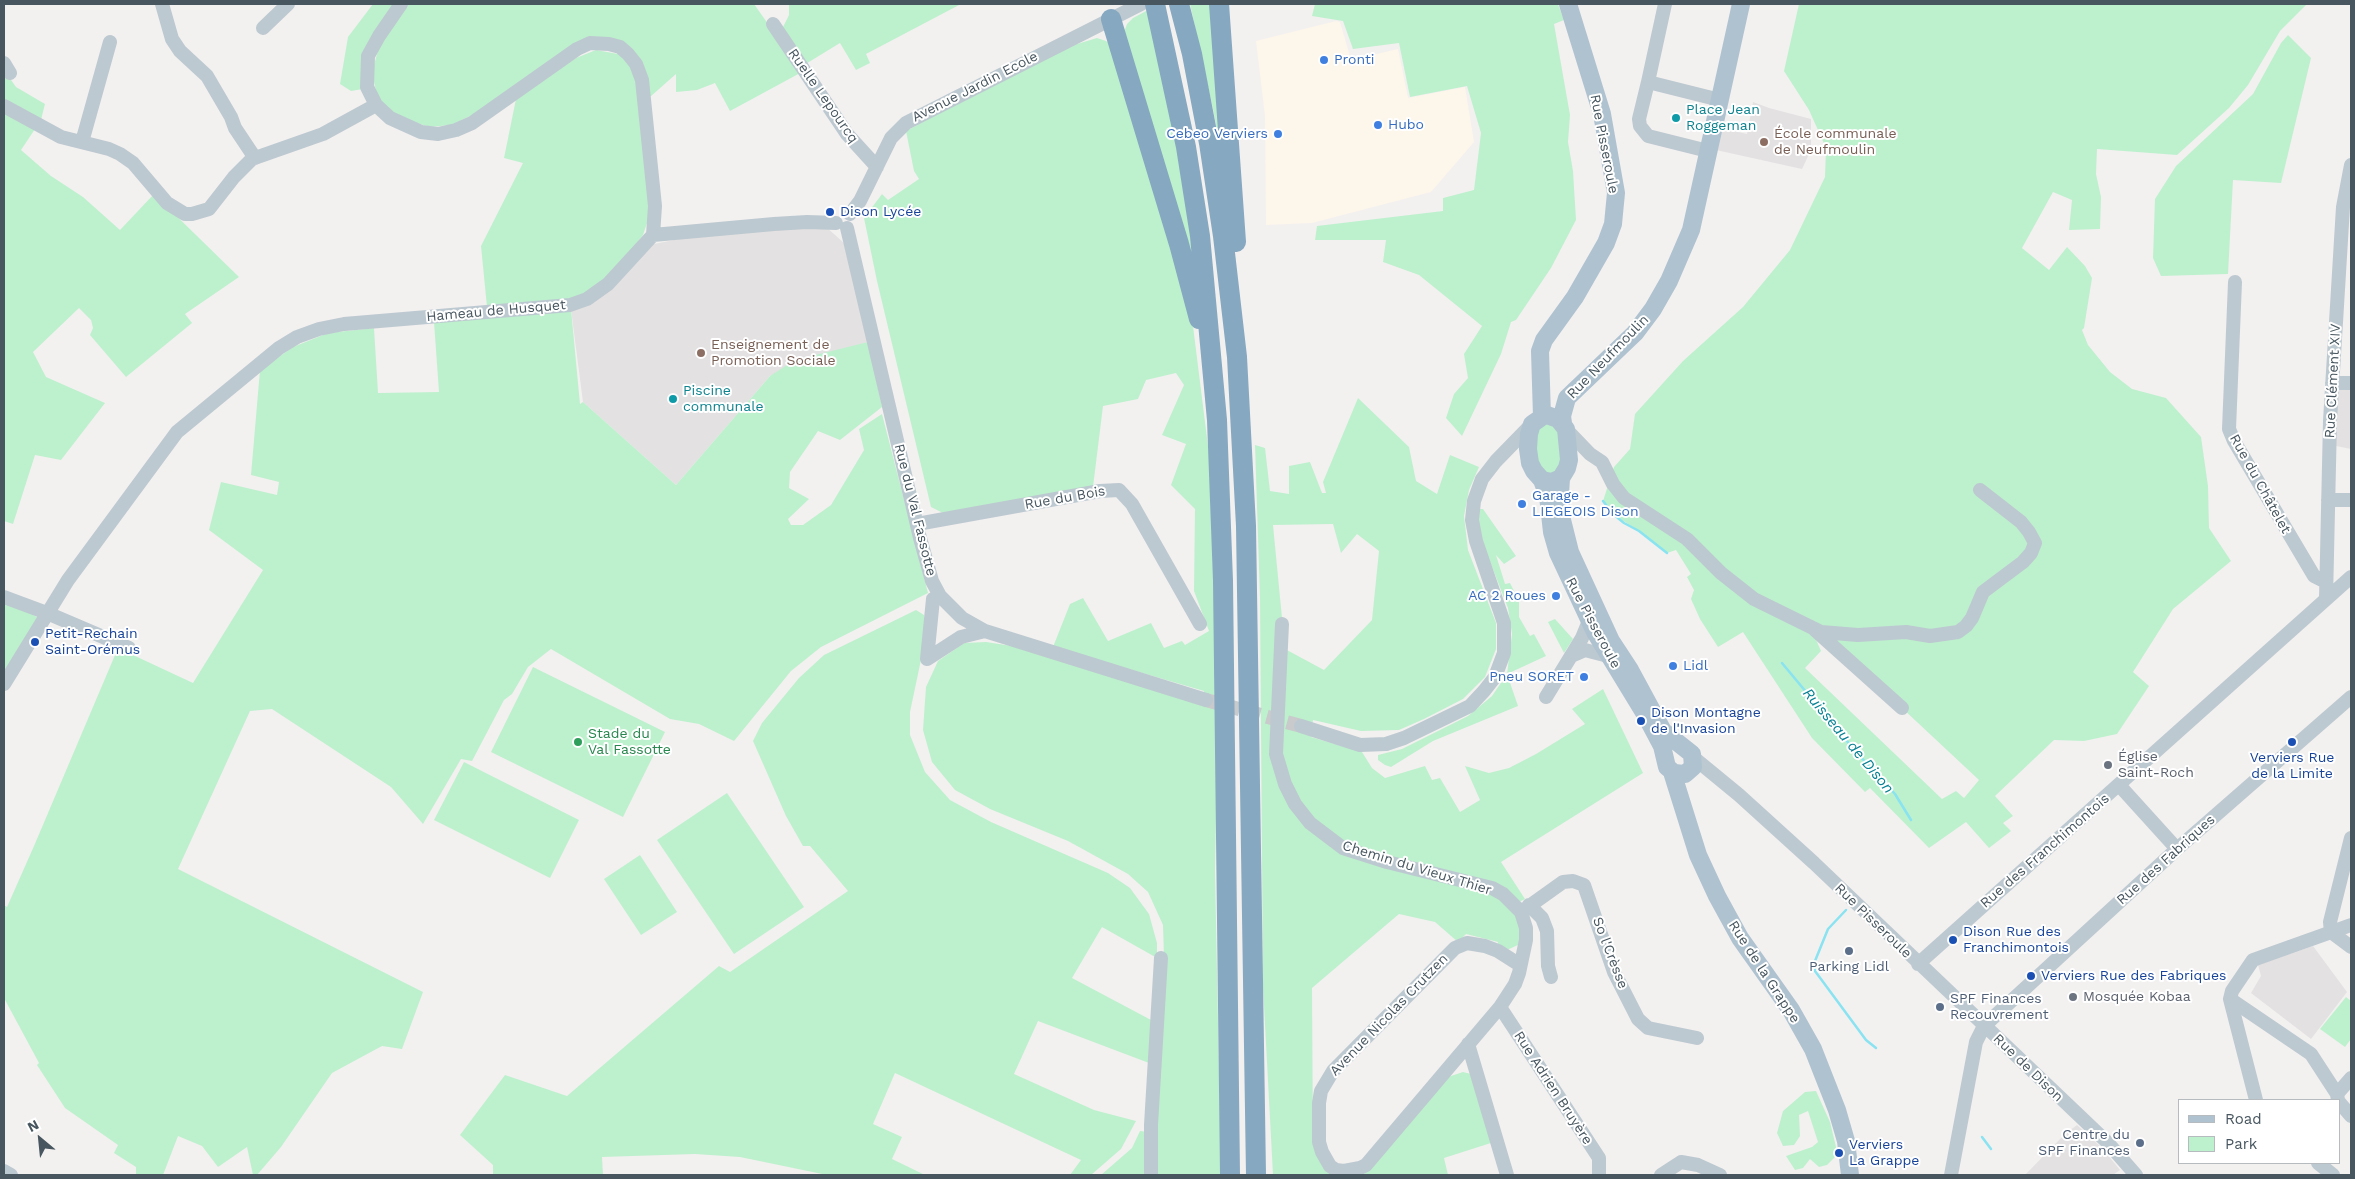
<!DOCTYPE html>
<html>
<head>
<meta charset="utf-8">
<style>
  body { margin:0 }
  #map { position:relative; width:2355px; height:1179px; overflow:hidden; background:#f3f0f0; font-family:"Work Sans",sans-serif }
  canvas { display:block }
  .frame { position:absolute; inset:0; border:5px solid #47565f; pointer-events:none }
  .legend { position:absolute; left:2178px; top:1099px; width:162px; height:65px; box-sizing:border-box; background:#fff; border:1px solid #b5bbbf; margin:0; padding:6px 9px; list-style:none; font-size:15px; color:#47565f }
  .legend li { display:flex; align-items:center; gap:10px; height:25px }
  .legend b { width:25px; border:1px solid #b5bbbf }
  .north { position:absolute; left:15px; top:1114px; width:50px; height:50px; -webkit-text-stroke:4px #fff; paint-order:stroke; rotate:332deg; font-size:14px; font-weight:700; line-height:20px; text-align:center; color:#47565f }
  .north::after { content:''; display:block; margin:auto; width:18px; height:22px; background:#47565f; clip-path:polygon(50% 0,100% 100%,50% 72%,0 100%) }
</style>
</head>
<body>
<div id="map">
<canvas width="2355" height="1179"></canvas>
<div class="frame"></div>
<ul class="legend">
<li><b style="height:6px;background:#afc2d0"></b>Road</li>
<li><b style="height:14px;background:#bdf1cd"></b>Park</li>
</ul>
<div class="north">N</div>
</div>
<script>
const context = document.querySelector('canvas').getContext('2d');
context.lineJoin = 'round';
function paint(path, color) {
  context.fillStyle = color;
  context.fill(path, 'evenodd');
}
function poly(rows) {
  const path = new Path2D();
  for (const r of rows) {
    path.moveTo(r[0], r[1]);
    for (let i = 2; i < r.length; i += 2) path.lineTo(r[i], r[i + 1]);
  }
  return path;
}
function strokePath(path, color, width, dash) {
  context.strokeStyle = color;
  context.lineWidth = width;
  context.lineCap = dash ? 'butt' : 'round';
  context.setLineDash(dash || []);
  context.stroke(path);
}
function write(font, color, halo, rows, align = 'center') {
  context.font = font + ' "Work Sans",sans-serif';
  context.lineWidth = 4;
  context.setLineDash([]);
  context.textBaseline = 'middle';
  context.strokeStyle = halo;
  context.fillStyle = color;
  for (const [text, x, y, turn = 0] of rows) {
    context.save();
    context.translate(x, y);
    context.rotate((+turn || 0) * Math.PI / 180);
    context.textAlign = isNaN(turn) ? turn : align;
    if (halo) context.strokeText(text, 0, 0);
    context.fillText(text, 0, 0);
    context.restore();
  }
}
paint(poly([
  [1336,21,1340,22,1351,60,1398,49,1408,98,1465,87,1474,142,1431,192,1312,223,1266,225,1265,116,1256,41]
]), '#fdf6ea');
paint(poly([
  [1753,102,1769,108,1811,119,1811,150,1802,169,1716,150,1721,128,1747,134],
  [825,226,844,243,868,342,770,376,676,485,583,402,571,309,649,245,684,238],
  [2336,386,2351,386,2351,449,2336,446],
  [2313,946,2347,992,2311,1039,2251,993,2261,976,2258,965],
  [2077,1125,2102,1148,2120,1170,2113,1175,2025,1175,2065,1134]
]), '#e4e1e2');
paint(poly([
  [373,4,394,4,363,89,351,91,340,84,348,37],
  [408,4,754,4,802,72,730,111,715,83,697,90,676,92,676,74,650,97,643,63,594,37,479,112,451,125,430,127,403,119,388,109,377,96,372,72,379,47],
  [789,4,961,4,866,54,870,63,856,70,840,43,804,65,782,29,789,15],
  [1190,4,1213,4,1224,169,1213,109],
  [1315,4,1558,4,1564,20,1554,24,1570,115,1568,142,1573,171,1576,220,1551,268,1516,320,1511,322,1501,354,1462,436,1446,418,1454,394,1468,378,1464,354,1482,326,1419,275,1383,262,1386,240,1315,240,1317,226,1443,211,1443,198,1474,190,1481,133,1467,86,1410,97,1399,43,1353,49,1343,21,1312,16],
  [1799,4,2307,4,2280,31,2248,85,2229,108,2177,155,2097,149,2096,174,2101,197,2100,229,2069,230,2072,200,2053,192,2022,248,2049,270,2067,247,2085,266,2092,278,2084,328,2082,330,2088,345,2110,372,2132,389,2166,398,2201,437,2208,486,2209,528,2231,561,2173,609,2133,672,2149,686,2117,734,2084,741,2054,740,1995,796,2013,816,2003,823,2011,831,1989,848,1966,822,1929,848,1870,788,1865,792,1812,738,1743,632,1718,647,1700,619,1691,599,1694,590,1687,577,1691,574,1676,550,1667,553,1650,541,1639,531,1613,514,1603,501,1614,467,1630,449,1635,414,1683,361,1743,307,1790,250,1825,177,1826,148,1809,110,1784,71],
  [1811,628,1902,708,1979,780,1964,798,1956,791,1942,799,1805,668,1821,651],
  [1148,10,1180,164,1197,283,1124,32,1127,24,1133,18],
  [2288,35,2311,58,2281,183,2233,180,2228,274,2161,276,2153,258,2155,199,2176,166,2253,94,2281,43],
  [1097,38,1106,41,1115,48,1190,302,1209,454,1218,716,1215,870,1221,1175,1155,1175,1164,958,1163,925,1148,892,1128,874,1068,841,990,809,955,790,932,762,923,730,926,687,938,661,964,643,986,642,1012,646,1204,704,1204,691,1053,647,1070,604,1083,598,1108,641,1151,623,1164,648,1182,641,1185,645,1209,631,1194,591,1195,509,1171,485,1186,444,1162,435,1184,385,1176,373,1146,380,1138,399,1103,406,1093,487,945,514,931,507,877,281,864,218,882,194,888,200,919,179,914,171,906,131,1001,80,1077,44],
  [596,50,618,54,630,62,638,88,648,184,649,217,643,235,624,260,596,288,570,300,487,307,481,246,523,163,504,158,516,99,576,58],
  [4,70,16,87,45,104,41,120,4,99],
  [4,112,35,129,21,150,51,176,83,197,120,230,154,194,239,277,185,314,192,323,126,377,90,335,93,328,91,320,79,308,33,352,46,377,105,403,61,460,35,455,13,524,4,521],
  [571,309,580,404,583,402,676,485,770,376,795,360,868,342,882,407,840,440,818,431,790,472,789,488,809,499,788,519,791,525,803,525,831,505,864,450,859,429,882,414,928,593,821,647,791,671,734,741,699,724,670,719,551,649,528,667,512,694,504,700,472,761,461,759,423,824,391,787,272,709,250,711,178,869,423,992,402,1049,382,1046,332,1073,281,1147,257,1175,253,1175,247,1147,218,1167,202,1146,178,1136,163,1175,136,1175,136,1167,114,1153,118,1145,65,1108,37,1065,39,1063,4,998,4,905,7,907,34,846,118,648,193,683,263,570,209,530,221,482,277,495,279,482,251,475,260,370,293,347,328,333,374,328,378,393,439,392,434,322],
  [1358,398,1409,447,1416,481,1437,494,1450,455,1479,467,1469,490,1464,516,1468,550,1496,623,1496,649,1485,677,1463,699,1424,719,1399,730,1361,731,1313,720,1311,737,1362,752,1372,768,1385,778,1425,766,1432,780,1440,778,1460,812,1480,800,1465,766,1489,773,1509,768,1536,754,1585,724,1572,709,1603,689,1643,773,1501,862,1525,899,1519,902,1496,886,1380,856,1341,843,1321,830,1305,811,1291,788,1280,760,1275,761,1286,795,1313,830,1344,853,1478,887,1500,896,1516,912,1522,932,1518,945,1507,950,1497,947,1498,942,1466,934,1458,942,1435,922,1399,914,1312,988,1313,1141,1322,1163,1338,1175,1273,1175,1263,987,1260,598,1255,445,1265,448,1270,491,1289,494,1289,466,1310,462,1322,493,1326,493,1323,482],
  [1333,524,1341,553,1357,534,1379,551,1372,620,1324,670,1285,649,1273,525],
  [1549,423,1557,427,1562,452,1559,469,1552,474,1543,471,1537,460,1536,441,1539,428],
  [1478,509,1483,509,1516,556,1504,564,1496,555,1505,584,1510,583,1519,601,1519,617,1530,636,1534,634,1546,656,1507,674,1518,706,1433,741,1391,767,1385,765,1378,760,1378,755,1402,749,1468,716,1492,696,1507,674,1512,634,1508,608,1480,536],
  [4,600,39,618,4,677],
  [916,610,924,615,926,636,910,712,910,735,925,772,950,800,991,822,1108,873,1130,888,1149,914,1157,943,1157,958,1102,927,1072,978,1153,1021,1149,1063,1038,1021,1014,1074,1094,1110,1136,1121,1121,1149,1091,1175,1070,1175,1081,1160,895,1073,873,1124,902,1137,892,1159,925,1175,827,1175,740,1157,695,1154,602,1157,603,1175,493,1175,493,1165,460,1135,505,1075,567,1096,719,966,730,972,848,891,810,846,803,846,786,816,753,741,762,723,799,678,824,655],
  [1555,619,1573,639,1564,653,1548,622],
  [533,667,665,732,623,817,491,752],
  [464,762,579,820,550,878,434,820],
  [727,793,804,907,734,954,657,840],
  [640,855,677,912,641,935,604,879],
  [2346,997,2351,1001,2351,1039,2345,1047,2320,1029],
  [1463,1072,1471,1074,1494,1142,1444,1158,1448,1175,1362,1175,1371,1169,1448,1077],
  [1816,1091,1830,1122,1836,1147,1835,1157,1827,1165,1819,1167,1810,1159,1803,1168,1795,1170,1786,1156,1812,1147,1818,1142,1808,1111,1799,1115,1800,1136,1794,1145,1783,1146,1777,1133,1783,1111,1805,1092],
  [1140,1131,1148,1132,1148,1175,1101,1175,1132,1148]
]), '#bdf1cd');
strokePath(poly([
  [1603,501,1613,514,1624,523,1639,531,1667,553],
  [1782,663,1857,753,1895,794,1911,820],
  [1846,910,1828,929,1815,961,1815,971,1866,1040,1876,1048],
  [1982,1137,1991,1149]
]), '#89e3f0', 2.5);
strokePath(poly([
  [1206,700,1301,726]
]), '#c8cacc', 14, [14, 7]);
strokePath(poly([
  [162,4,172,39,180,51,207,76,231,117,235,128,255,158],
  [773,24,847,134,877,167],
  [263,28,288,4],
  [4,63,10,73],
  [1648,82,1665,4],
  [4,106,61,137,109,149,120,154,133,163,167,203,185,214,192,214,209,209,234,177,252,159,323,134,376,105],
  [82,142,110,42],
  [1708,151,1648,136,1640,126,1639,119,1648,82,1720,100],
  [850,214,860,201,891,138,906,123,1141,4],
  [847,228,920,538,932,581,940,596,962,618,985,631,1206,700],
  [653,235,774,224,807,222,836,223],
  [2235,282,2229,429,2234,441,2314,576,2326,582],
  [2332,383,2351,383],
  [1566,429,1590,454,1602,462,1613,484,1624,498,1687,539,1721,573,1754,599,1821,632,1858,635,1906,632,1930,636,1958,632,1966,626,1972,618,1983,592,2023,562,2031,553,2035,543,2029,532,2021,522,1980,490],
  [2328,500,2351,500],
  [917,524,1100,491,1119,490,1132,504,1200,624],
  [4,597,47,613,129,648],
  [933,599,927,659,961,637,985,631],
  [2326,599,2330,421,2343,207,2351,165],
  [1282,624,1276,754,1285,784,1295,804,1310,823,1343,848,1387,862,1492,888,1503,894,1521,912,1526,928,1526,940,1519,973,1515,984,1500,1007,1366,1165,1360,1168,1344,1171,1336,1170,1330,1166,1322,1152,1319,1142,1319,1103,1321,1091,1333,1071,1455,948,1467,943,1485,946,1498,951,1520,965],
  [1815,630,1902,708],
  [1571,656,1585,650,1608,656],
  [4,684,68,580,177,432,279,348,297,337,319,329,344,324,570,305,587,299,608,284,653,235,655,206,642,80,636,64,628,54,620,47,609,44,590,43,577,49,472,123,456,130,438,134,421,132,390,118,376,105,367,87,368,56,379,36,401,4],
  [1546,697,1582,638,1589,621],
  [1301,726,1360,745,1386,744,1404,738,1470,706,1484,691,1495,677,1504,653,1504,623,1476,541,1472,520,1474,501,1482,479,1496,461,1532,424],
  [1694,758,1739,795,1814,863,2108,1143,2136,1175],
  [2119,785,2177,849],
  [1529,905,1542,918,1547,931,1548,966,1551,977],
  [1521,912,1563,882,1573,881,1584,885,1614,972,1638,1019,1648,1028,1697,1038],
  [2331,932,2330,922,2351,838],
  [2331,932,2351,947],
  [1918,964,2351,577],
  [2230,999,2311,1054,2337,1094,2338,1100],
  [1500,1007,1599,1158,1599,1175],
  [1468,1044,1507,1175],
  [2337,1094,2351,1078],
  [2256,1100,2230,999,2232,991,2253,960,2351,925],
  [2339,1102,2351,1116],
  [2318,1163,2333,1175],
  [4,1171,11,1175],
  [1151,1175,1151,1125,1161,958],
  [1661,1175,1681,1162,1698,1165,1720,1175],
  [1951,1175,1976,1042,1984,1026,2177,849,2351,697]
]), '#bdc9d0', 14);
strokePath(poly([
  [1542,417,1540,351,1544,340,1575,297,1606,243,1613,224,1616,193,1602,114,1568,4],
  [1563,423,1562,416,1567,398,1635,333,1653,309,1669,281,1691,230,1741,4],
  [1542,480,1548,496,1552,532,1558,553,1595,632,1645,714,1662,746,1667,767,1674,773,1685,774,1693,767,1692,754,1663,731,1630,670,1611,641,1570,552,1562,520,1560,495,1561,478,1567,468,1569,460,1566,429,1558,419,1547,415,1542,417,1532,424,1529,434,1528,449,1530,463,1534,471,1542,480,1552,482,1561,478],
  [1672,772,1698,855,1717,896,1740,938,1791,1010,1813,1049,1837,1110,1846,1141,1850,1175]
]), '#afc2d0', 18);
strokePath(poly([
  [1155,4,1186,147,1200,236,1217,420,1223,581,1230,1175],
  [1179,4,1192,54,1209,143,1223,236,1237,357,1246,526,1256,1175],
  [1219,4,1236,242],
  [1111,19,1179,244,1199,319]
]), '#86a8c1', 20);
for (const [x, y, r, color] of [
  [1324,60,5,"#3f7fe0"],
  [1676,118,5,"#0f9aa8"],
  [1378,125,5,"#3f7fe0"],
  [1278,134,5,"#3f7fe0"],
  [1764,142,5,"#8d6e63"],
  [830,212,5,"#1a4fb4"],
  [701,353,5,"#8d6e63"],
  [673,399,5,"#0f9aa8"],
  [1522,504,5,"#3f7fe0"],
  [1556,596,5,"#3f7fe0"],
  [35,642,5,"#1a4fb4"],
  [1673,666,5,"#3f7fe0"],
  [1584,677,5,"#3f7fe0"],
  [1641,721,5,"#1a4fb4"],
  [578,742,5,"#2e9e5b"],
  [2292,742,5,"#1a4fb4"],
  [2108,765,5,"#6b7280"],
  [1953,940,5,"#1a4fb4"],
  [1849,951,5,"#5c6f8a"],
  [2031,976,5,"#1a4fb4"],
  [2073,997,5,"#6b7280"],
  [1940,1007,5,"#5c6f8a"],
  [2140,1143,5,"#5c6f8a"],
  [1839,1153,5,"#1a4fb4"]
]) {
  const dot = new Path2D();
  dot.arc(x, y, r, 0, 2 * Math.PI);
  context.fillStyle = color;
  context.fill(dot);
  strokePath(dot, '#fff', 2);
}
write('14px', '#366cbe', '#fff', [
  ["Pronti",1334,60],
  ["Hubo",1388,125],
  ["Cebeo Verviers",1268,134,"right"],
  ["Garage -",1532,496],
  ["LIEGEOIS Dison",1532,512],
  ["AC 2 Roues",1546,596,"right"],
  ["Lidl",1683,666],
  ["Pneu SORET",1574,677,"right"]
], 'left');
write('14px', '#47565f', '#fff', [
  ["Avenue Jardin Ecole",975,87,-27],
  ["Ruelle Lepourcq",823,96,55],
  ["Rue Pisseroule",1604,144,79],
  ["Hameau de Husquet",496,311,-5],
  ["Rue Neufmoulin",1608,357,-46],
  ["Rue Clément XIV",2333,381,-87],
  ["Rue du Châtelet",2260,484,61],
  ["Rue du Bois",1065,498,-10],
  ["Rue du Val Fassotte",915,510,76],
  ["Rue Pisseroule",1593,623,62],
  ["Rue des Franchimontois",2045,851,-41],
  ["Rue des Fabriques",2166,860,-42],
  ["Chemin du Vieux Thier",1417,868,17],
  ["Rue Pisseroule",1873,921,44],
  ["So l'Crèsse",1610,953,69],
  ["Rue de la Grappe",1764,972,57],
  ["Avenue Nicolas Crutzen",1389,1015,-46],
  ["Rue de Dison",2028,1068,44],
  ["Rue Adrien Bruyère",1553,1088,57]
]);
write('14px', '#0d838f', '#fff', [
  ["Place Jean",1686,110],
  ["Roggeman",1686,126],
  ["Piscine",683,391],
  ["communale",683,407]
], 'left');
write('14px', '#785e54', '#fff', [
  ["École communale",1774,134],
  ["de Neufmoulin",1774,150],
  ["Enseignement de",711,345],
  ["Promotion Sociale",711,361]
], 'left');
write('14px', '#164399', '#fff', [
  ["Dison Lycée",840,212],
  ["Petit-Rechain",45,634],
  ["Saint-Orémus",45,650],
  ["Dison Montagne",1651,713],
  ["de l'Invasion",1651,729],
  ["Verviers Rue",2292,758,"center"],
  ["de la Limite",2292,774,"center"],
  ["Dison Rue des",1963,932],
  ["Franchimontois",1963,948],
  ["Verviers Rue des Fabriques",2041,976],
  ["Verviers",1849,1145],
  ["La Grappe",1849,1161]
], 'left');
write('14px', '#27864d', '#fff', [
  ["Stade du",588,734],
  ["Val Fassotte",588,750]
], 'left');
write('14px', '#5b616d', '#fff', [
  ["Église",2118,757],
  ["Saint-Roch",2118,773],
  ["Mosquée Kobaa",2083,997]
], 'left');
write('14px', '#4e5e75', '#fff', [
  ["Parking Lidl",1849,967],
  ["SPF Finances",1950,999,"left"],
  ["Recouvrement",1950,1015,"left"],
  ["Centre du",2130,1135,"right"],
  ["SPF Finances",2130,1151,"right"]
]);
write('italic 15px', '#088193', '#fff', [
  ["Ruisseau de Dison",1848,741,50]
]);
</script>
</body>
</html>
